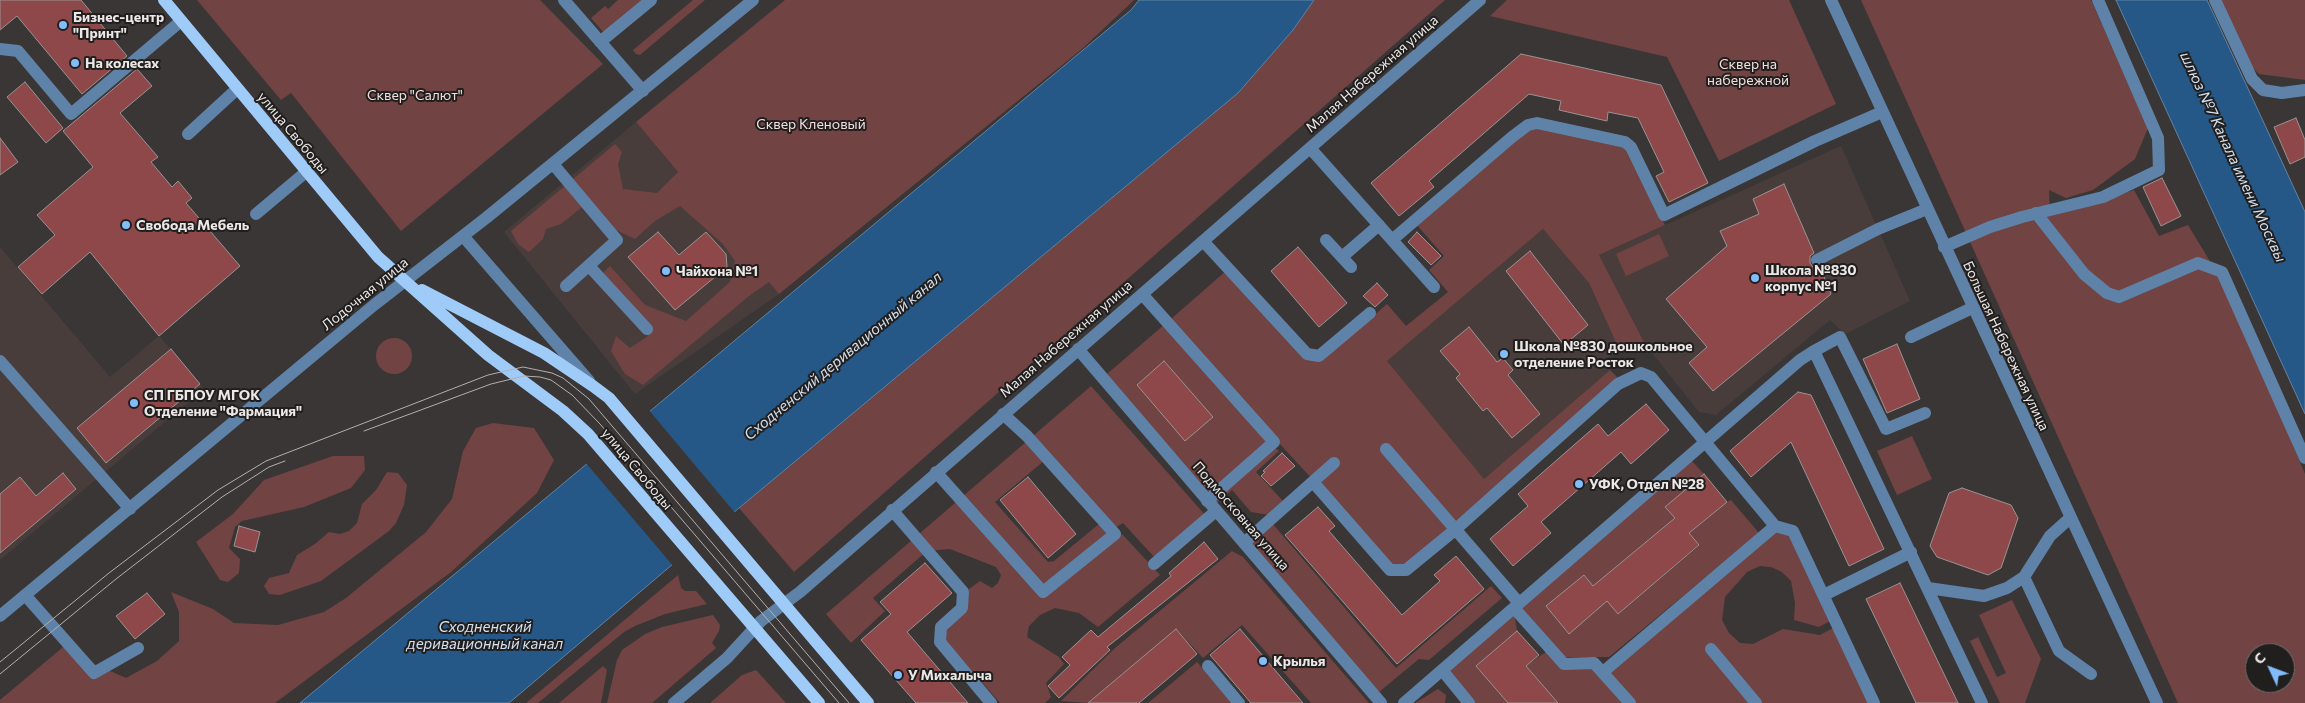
<!DOCTYPE html>
<html>
<head>
<meta charset="utf-8">
<style>
  body { margin:0 }
  #map { position:relative; width:2305px; height:703px; overflow:hidden; background:#3b3636; font-family:Commissioner,sans-serif }
  canvas { display:block }
  .north { position:absolute; left:2245px; top:643px; width:50px; height:50px; box-sizing:border-box; background:#211e1e; border:1px solid #726f6f; border-radius:50%; rotate:313deg; font-size:14px; font-weight:700; line-height:20px; text-align:center; color:#ece8e8 }
  .north::after { content:''; display:block; margin:auto; width:18px; height:22px; background:#80bdfa; clip-path:polygon(50% 0,100% 100%,50% 72%,0 100%) }
</style>
</head>
<body>
<div id="map">
<canvas width="2305" height="703"></canvas>
<div class="north">С</div>
</div>
<script>
const context = document.querySelector('canvas').getContext('2d');
context.lineJoin = 'round';
function paint(path, color) {
  context.fillStyle = color;
  context.fill(path, 'evenodd');
}
function poly(rows) {
  const path = new Path2D();
  for (const r of rows) {
    if (r.length === 3) {
      path.moveTo(r[0] + r[2], r[1]);
      path.arc(r[0], r[1], r[2], 0, 2 * Math.PI);
      continue;
    }
    path.moveTo(r[0], r[1]);
    for (let i = 2; i < r.length; i += 2) path.lineTo(r[i], r[i + 1]);
  }
  return path;
}
function strokePath(path, color, width, dash) {
  context.strokeStyle = color;
  context.lineWidth = width;
  context.lineCap = dash ? 'butt' : 'round';
  context.setLineDash(dash || []);
  context.stroke(path);
}
function write(font, color, halo, rows, align = 'center') {
  context.font = font + ' Commissioner,sans-serif';
  context.lineWidth = 4;
  context.setLineDash([]);
  context.textBaseline = 'middle';
  context.strokeStyle = halo;
  context.fillStyle = color;
  for (const [text, x, y, turn = 0] of rows) {
    context.save();
    context.translate(x, y);
    context.rotate((+turn || 0) * Math.PI / 180);
    context.textAlign = isNaN(turn) ? turn : align;
    if (halo) context.strokeText(text, 0, 0);
    context.fillText(text, 0, 0);
    context.restore();
  }
}
paint(poly([
  [636,122,779,294,635,394,504,232],
  [1841,146,1910,301,1845,334,1830,320,1716,415,1699,412,1645,344,1599,255],
  [1543,229,1589,283,1619,349,1607,358,1610,370,1484,479,1387,361],
  [0,247,110,377,159,336,204,389,0,560]
]), '#493d3c');
paint(poly([
  [197,0,540,0,603,64,401,231,291,93,281,100],
  [618,0,646,0,605,34,591,18,605,6,608,9],
  [693,0,705,0,640,55,636,54,633,50],
  [785,0,1134,0,1082,49,779,294,769,282,749,296,643,385,625,374,611,351,616,336,630,348,648,336,603,273,610,266,645,305,686,321,730,282,735,261,723,244,680,206,655,221,635,239,616,230,591,200,561,224,546,229,543,239,529,252,518,244,511,231,615,144,622,152,618,164,623,189,657,193,678,172,636,122],
  [1314,0,1445,0,794,572,739,508,1238,93,1293,30],
  [1507,0,1789,0,1836,104,1719,161,1667,57,1490,16],
  [1861,0,2091,0,2148,128,2135,159,2093,190,2066,198,2049,190,2050,216,2134,190,2159,236,2188,225,2225,286,2305,474,2305,703,2178,703],
  [2255,653,2285,653,2285,683,2255,683],
  [2220,0,2305,0,2305,80,2259,74,2249,64],
  [1535,127,1624,145,1665,225,1599,255,1645,344,1619,349,1589,283,1543,229,1387,361,1484,479,1610,370,1619,379,1406,567,1392,565,1278,442,1171,319,1227,270,1307,358,1360,328,1387,304,1406,326,1448,292,1429,270,1444,256,1416,224,1514,140],
  [1659,234,1669,256,1626,276,1616,254],
  [1165,324,1269,442,1279,451,1256,472,1284,502,1269,515,1251,512,1232,490,1216,504,1107,374],
  [394,356,18],
  [1091,386,1206,516,1155,558,1123,523,1115,528,1051,455,995,502,1048,562,1054,561,1099,524,1114,540,1122,534,1160,575,1098,627,1079,613,1055,608,1040,615,1029,626,1027,637,1059,657,1064,664,1046,683,1051,697,1045,703,1000,703,946,641,945,629,967,609,969,589,980,581,992,588,998,583,1001,575,996,567,950,549,927,551,873,598,885,611,851,643,826,614],
  [493,423,534,428,554,460,537,493,451,572,275,703,0,703,0,700,68,643,92,663,126,678,157,661,179,641,179,612,171,592,213,609,234,623,278,625,324,612,346,598,426,532,452,499,463,451,476,428],
  [1912,436,1932,479,1897,495,1877,451],
  [333,456,364,456,365,470,351,488,304,507,242,521,235,527,229,548,240,559,239,573,228,582,220,580,196,542,233,514,264,480],
  [1690,459,1704,474,1665,507,1675,518,1593,586,1584,575,1546,606,1568,633,1607,601,1618,614,1699,546,1689,533,1727,502,1731,500,1759,533,1609,657,1564,657,1519,607],
  [387,472,398,473,407,485,404,505,396,523,389,531,321,581,280,595,269,594,264,586,269,578,289,573,297,555,315,544,329,532,340,534,349,531,357,523,362,504,376,490],
  [1272,523,1396,668,1491,586,1502,598,1429,660,1419,659,1379,692,1248,544],
  [1777,531,1791,534,1832,620,1819,627,1794,620,1795,603,1791,581,1782,572,1771,567,1760,566,1747,572,1725,597,1722,620,1729,633,1740,643,1753,644,1783,629,1820,635,1835,627,1870,703,1634,703,1607,672],
  [1232,551,1243,557,1369,703,1311,703,1242,625,1203,658,1176,629,1088,703,1061,701,1115,648],
  [678,575,681,588,685,591,696,591,707,604,665,614,635,626,624,632,538,703,526,703],
  [2012,600,2041,659,2025,703,2000,703,1970,641,1978,637,1997,677,2006,673,1979,615],
  [1514,613,1517,631,1476,666,1508,703,1475,703,1447,671],
  [713,615,720,625,719,631,712,643,716,648,652,703,607,703,617,660,622,650,645,634,662,627],
  [1547,651,1592,668,1624,703,1558,703,1526,666],
  [1197,662,1232,703,1148,703],
  [603,666,607,670,601,703,559,703],
  [756,670,786,703,710,703,742,675],
  [1438,689,1446,695,1445,703,1415,703]
]), '#714342');
const water = poly([
  [1139,0,1314,0,1293,30,1238,93,739,508,509,703,300,703,1131,10,1139,0],
  [2116,0,2207,0,2282,162,2305,212,2305,414,2116,0]
]);
paint(water, '#265887');
strokePath(water, '#6183a4', 1);
paint(poly([
  [648,409,736,514,674,567,585,462]
]), '#3b3636');
const building = poly([
  [0,0,81,0,127,56,82,94,17,16,0,30,0,0],
  [1521,54,1661,85,1708,183,1669,202,1656,176,1664,172,1638,118,1608,112,1607,121,1559,110,1561,101,1529,94,1429,181,1434,187,1399,216,1371,183,1521,54],
  [137,69,152,86,120,113,158,157,151,162,172,187,178,181,192,198,186,203,240,266,159,336,90,252,42,294,18,267,55,235,37,215,93,167,63,131,137,69],
  [25,82,63,128,46,143,7,97,25,82],
  [2296,118,2305,140,2305,157,2290,164,2274,127,2296,118],
  [0,138,18,162,0,175,0,138],
  [2162,178,2181,216,2161,226,2143,187,2162,178],
  [1784,184,1814,253,1810,256,1810,263,1813,267,1820,267,1831,294,1713,391,1689,363,1707,347,1666,299,1727,246,1720,231,1759,214,1753,199,1784,184],
  [658,232,679,255,706,232,726,254,727,267,675,310,628,257,658,232],
  [1417,232,1441,256,1431,265,1408,242,1417,232],
  [1298,247,1347,303,1319,327,1271,271,1298,247],
  [1530,251,1588,325,1564,345,1506,271,1530,251],
  [1377,283,1388,295,1375,307,1363,296,1377,283],
  [1469,327,1497,362,1503,358,1513,370,1508,375,1540,414,1512,438,1487,408,1483,411,1456,378,1460,374,1440,351,1469,327],
  [1897,344,1920,399,1887,413,1863,359,1897,344],
  [171,349,200,384,106,463,77,428,171,349],
  [1164,361,1213,417,1185,441,1137,385,1164,361],
  [1798,392,1811,395,1884,549,1849,566,1791,442,1751,477,1730,451,1798,392],
  [1646,404,1669,430,1631,464,1621,452,1541,522,1551,533,1513,566,1490,539,1528,506,1518,494,1598,424,1608,436,1646,404],
  [1282,453,1295,466,1271,486,1261,476,1265,472,1263,471,1282,453],
  [63,473,76,489,0,553,0,494,20,477,36,496,63,473],
  [1704,474,1727,502,1689,533,1699,545,1618,614,1607,601,1569,634,1546,606,1584,575,1593,586,1675,518,1665,507,1704,474],
  [1028,477,1076,534,1048,558,1000,500,1028,477],
  [1962,488,2011,505,2018,518,2001,568,1988,575,1937,557,1930,546,1949,493,1962,488],
  [1318,507,1335,526,1329,531,1402,615,1440,581,1434,575,1456,556,1484,589,1397,664,1285,535,1318,507],
  [239,526,260,532,255,552,234,546,239,526],
  [1204,542,1218,559,1107,647,1110,650,1059,698,1048,686,1070,665,1062,657,1091,630,1098,637,1171,576,1169,573,1204,542],
  [925,563,952,593,907,632,968,703,916,703,861,640,891,614,880,602,925,563],
  [1900,583,1958,703,1916,703,1882,632,1866,599,1900,583],
  [147,593,165,614,135,639,116,616,147,593],
  [1176,629,1197,654,1139,703,1088,703,1176,629],
  [1240,629,1303,703,1251,703,1210,655,1240,629],
  [1517,631,1539,655,1526,666,1558,703,1508,703,1476,666,1517,631]
]);
paint(building, '#8e4849');
strokePath(building, '#9a9393', 1);
strokePath(poly([
  [564,0,643,91],
  [1831,0,2157,703],
  [2215,0,2252,79,2263,90,2282,93,2305,90],
  [600,42,651,0],
  [0,49,18,51,71,114,181,21],
  [188,134,237,89],
  [1310,148,1434,287],
  [553,164,617,240,566,286],
  [2036,213,2084,274,2107,293,2119,297,2198,263,2222,272,2305,458],
  [256,214,306,172],
  [463,236,589,381],
  [1326,240,1351,267],
  [1392,240,1512,137,1528,125,1537,123,1625,142,1631,147,1664,215,1815,141,1882,112],
  [1203,241,1307,354,1319,356,1370,313],
  [1944,247,1990,227,2022,217,2103,197,2159,170,2158,138,2098,0],
  [1342,257,1379,225],
  [1817,260,1878,229,1927,209],
  [589,266,647,329],
  [1142,294,1274,442,1207,501],
  [1911,337,1972,308],
  [1078,349,1381,703],
  [1814,351,1982,703],
  [0,361,130,509],
  [1386,449,1519,603],
  [936,472,1043,592,1115,534,1027,436,1003,414],
  [1313,482,1390,570,1406,570,1456,529,1618,384,1641,373,1651,377,1775,526,1603,672],
  [892,510,963,592,962,608,941,627,940,642,991,703],
  [1775,526,1793,531,1874,703],
  [1244,543,1334,463],
  [1154,564,1216,511],
  [2024,577,2059,651,2091,674],
  [1928,588,1984,596,2007,588,2024,577,2050,536,2070,518],
  [25,595,94,673,138,648],
  [1824,595,1911,552],
  [1514,608,1564,664,1594,663,1630,703],
  [0,616,374,305,486,218,753,0],
  [1711,649,1756,703],
  [1208,666,1239,703],
  [1442,670,1469,703],
  [674,703,727,658,761,621,800,592,1480,0],
  [1404,703,1800,360,1814,351,1840,337,1886,429,1925,413]
]), '#5f83a8', 12);
strokePath(poly([
  [164,0,378,257,488,355,563,411,588,434,819,703],
  [422,290,544,353,593,386,609,398,868,703]
]), '#9fcbf8', 12);
strokePath(poly([
  [364,431,491,384,524,376,540,377,551,380,572,395,600,424,839,703],
  [0,662,109,573,218,490,266,461,488,375,523,367,552,373,563,378,589,399,849,703],
  [0,674,116,579,222,497,269,467,285,461]
]), '#b4afaf', 1);
for (const [x, y, r, color] of [
  [63,25,5,"#80bdfa"],
  [75,63,5,"#80bdfa"],
  [126,225,5,"#80bdfa"],
  [666,271,5,"#80bdfa"],
  [1755,278,5,"#80bdfa"],
  [1504,354,5,"#80bdfa"],
  [134,403,5,"#80bdfa"],
  [1579,484,5,"#80bdfa"],
  [1263,661,5,"#80bdfa"],
  [898,675,5,"#80bdfa"]
]) {
  const dot = new Path2D();
  dot.arc(x, y, r, 0, 2 * Math.PI);
  context.fillStyle = color;
  context.fill(dot);
  strokePath(dot, '#211e1e', 2);
}
write('bold 14px', '#ece8e8', '#211e1e', [
  ["Бизнес-центр",73,17],
  ["\"Принт\"",73,33],
  ["На колесах",85,63],
  ["Свобода Мебель",136,225],
  ["Школа №830",1765,270],
  ["корпус №1",1765,286],
  ["Чайхона №1",676,271],
  ["Школа №830 дошкольное",1514,346],
  ["отделение Росток",1514,362],
  ["СП ГБПОУ МГОК",144,395],
  ["Отделение \"Фармация\"",144,411],
  ["УФК, Отдел №28",1589,484],
  ["Крылья",1273,661],
  ["У Михалыча",908,675]
], 'left');
write('14px', '#f4dedd', '#211e1e', [
  ["Сквер на",1748,64],
  ["набережной",1748,80],
  ["Сквер \"Салют\"",415,95],
  ["Сквер Кленовый",811,124]
]);
write('14px', '#ece8e8', '#211e1e', [
  ["Малая Набережная улица",1372,74,-41],
  ["улица Свободы",293,133,50],
  ["Лодочная улица",365,294,-39],
  ["Малая Набережная улица",1066,339,-41],
  ["Большая Набережная улица",2006,346,65],
  ["улица Свободы",637,469,50],
  ["Подмосковная улица",1241,516,49]
]);
write('italic 15px', '#d3e0ef', '#211e1e', [
  ["шлюз №7 Канала имени Москвы",2233,157,65],
  ["Сходненский деривационный канал",843,356,-40],
  ["Сходненский",485,627],
  ["деривационный канал",485,644]
]);
</script>
</body>
</html>
